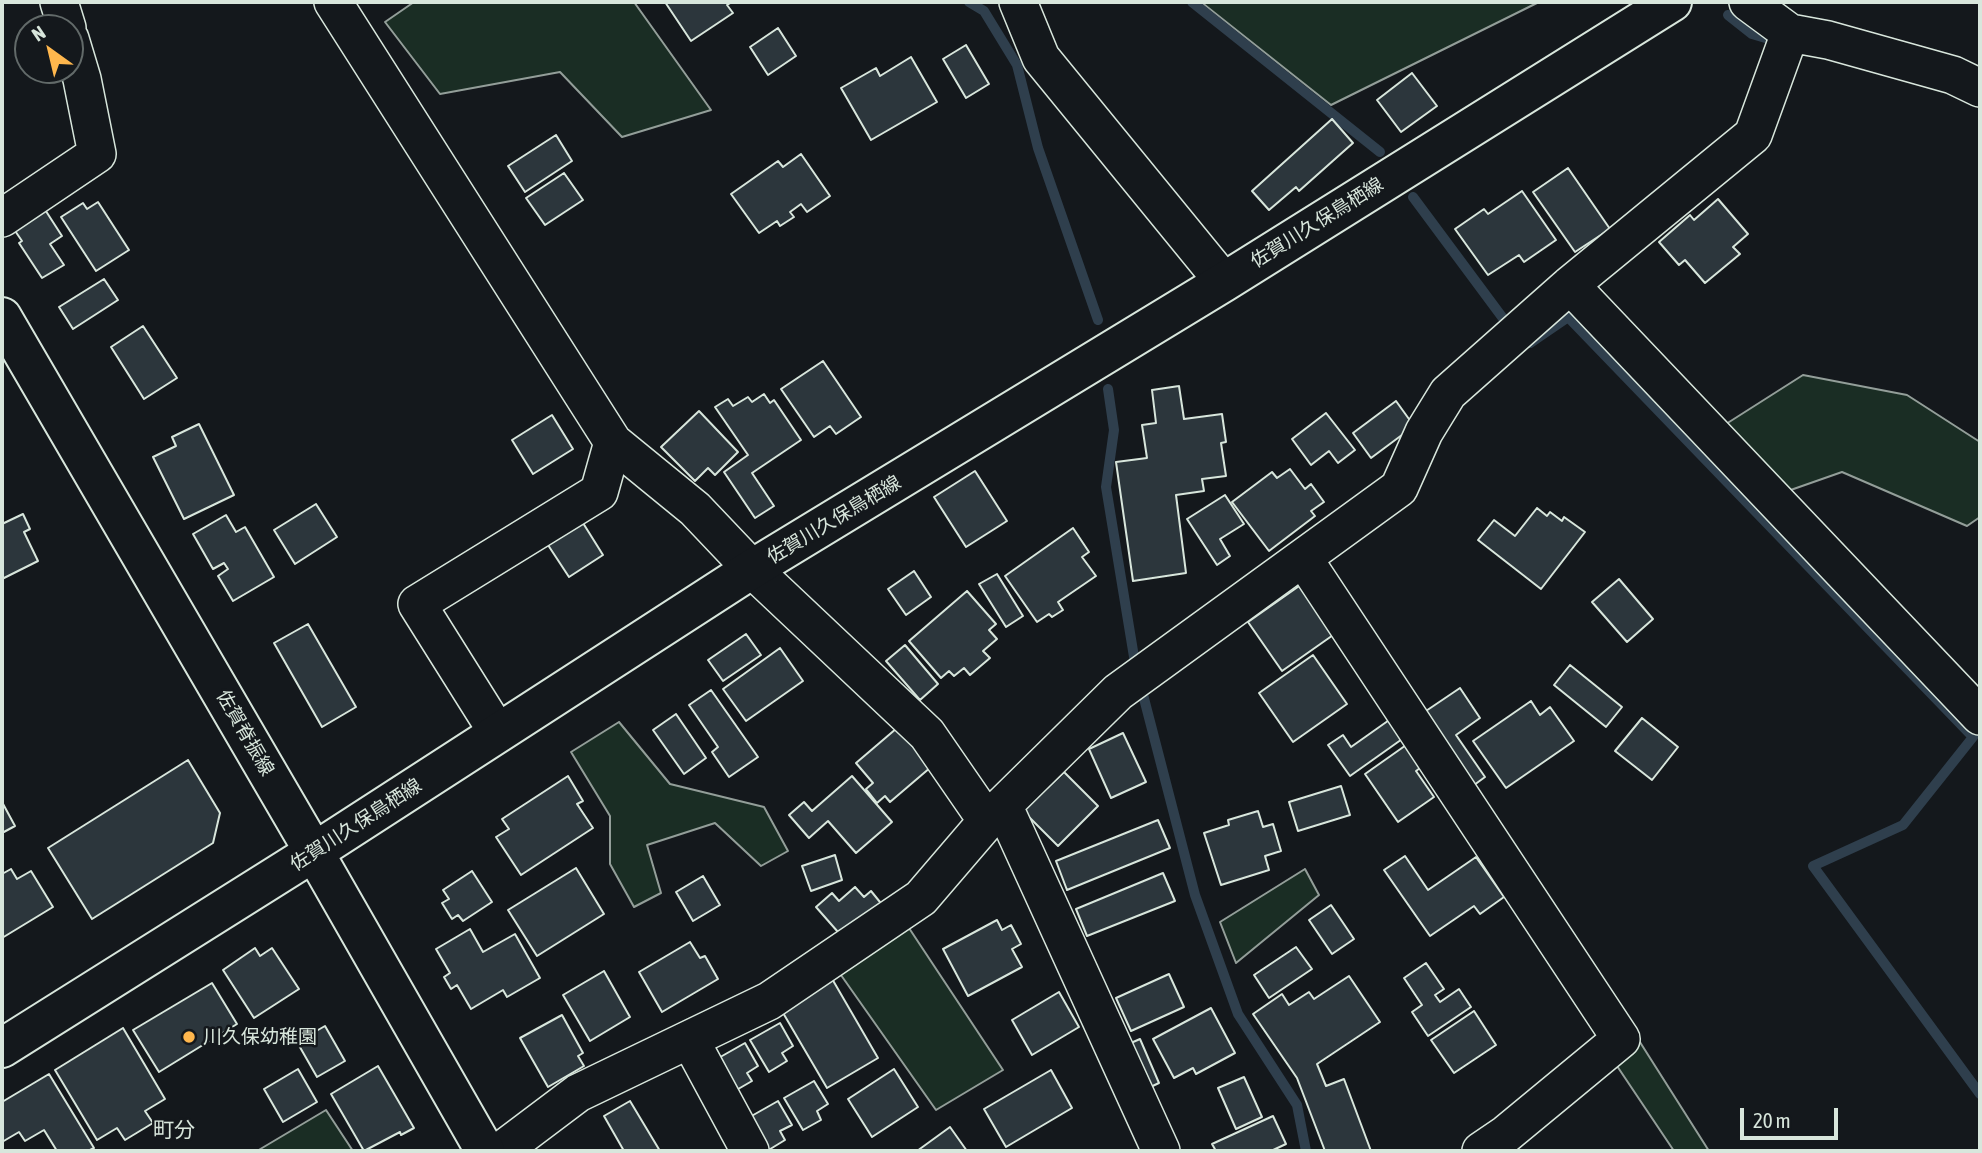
<!DOCTYPE html>
<html>
<head>
<meta charset="utf-8">
<style>
  body { margin:0 }
  #map { position:relative; width:1982px; height:1153px; overflow:hidden; background:#14181c; font-family:"Asap Condensed",sans-serif }
  canvas { display:block }
  .frame { position:absolute; inset:0; border:4px solid #d8e6dc; pointer-events:none }
  .north { position:absolute; left:14px; top:14px; width:70px; height:70px; box-sizing:border-box; background:#14181c; border:2px solid #626a69; border-radius:50%; rotate:326deg; font-size:19px; font-weight:700; line-height:28px; text-align:center; color:#d8e6dc }
  .north::after { content:''; display:block; margin:auto; width:24px; height:32px; background:#ffb74d; clip-path:polygon(50% 0,100% 100%,50% 72%,0 100%) }
  .scale { position:absolute; left:1740px; top:1108px; width:98px; height:32px; box-sizing:border-box; border:4px solid #d8e6dc; border-top:0; padding-left:9px; font-size:21px; line-height:24px; white-space:nowrap; color:#d8e6dc; -webkit-text-stroke:5px #14181c; paint-order:stroke }
</style>
</head>
<body>
<div id="map">
<canvas width="1982" height="1153"></canvas>
<div class="frame"></div>
<div class="north">N</div>
<div class="scale">20 m</div>
</div>
<script>
const context = document.querySelector('canvas').getContext('2d');
context.lineJoin = 'round';
function paint(path, color) {
  context.fillStyle = color;
  context.fill(path, 'evenodd');
}
function poly(rows) {
  const path = new Path2D();
  for (const r of rows) {
    path.moveTo(r[0], r[1]);
    for (let i = 2; i < r.length; i += 2) path.lineTo(r[i], r[i + 1]);
  }
  return path;
}
function strokePath(path, color, width, dash) {
  context.strokeStyle = color;
  context.lineWidth = width;
  context.lineCap = dash ? 'butt' : 'round';
  context.setLineDash(dash || []);
  context.stroke(path);
}
function write(font, color, halo, rows, align = 'center') {
  context.font = font + ' "Asap Condensed","Noto Sans JP",sans-serif';
  context.lineWidth = 5;
  context.setLineDash([]);
  context.textBaseline = 'middle';
  context.strokeStyle = halo;
  context.fillStyle = color;
  for (const [text, x, y, turn = 0] of rows) {
    context.save();
    context.translate(x, y);
    context.rotate((+turn || 0) * Math.PI / 180);
    context.textAlign = isNaN(turn) ? turn : align;
    if (halo) context.strokeText(text, 0, 0);
    context.fillText(text, 0, 0);
    context.restore();
  }
}
const green = poly([
  [414,2,634,2,711,110,622,137,560,72,440,94,385,22,414,2],
  [1201,2,1539,2,1331,105,1201,2],
  [1803,375,1907,395,1980,442,1980,517,1967,526,1842,472,1785,492,1726,424,1803,375],
  [619,722,670,784,764,807,788,851,761,866,715,823,647,845,661,893,634,907,610,864,610,816,571,752,619,722],
  [1305,869,1319,895,1236,963,1220,922,1305,869],
  [905,922,1003,1070,936,1110,836,968,905,922],
  [1638,1039,1709,1151,1674,1151,1613,1060,1638,1039],
  [326,1110,353,1151,257,1151,326,1110]
]);
paint(green, '#1a2d24');
strokePath(green, '#939e99', 2);
strokePath(poly([
  [969,2,984,11,1017,65,1038,148,1098,320],
  [1192,2,1380,152],
  [1728,15,1752,34,1779,42],
  [1413,197,1511,329],
  [1530,343,1568,317,1973,737,1903,825,1813,866,1980,1094],
  [1108,389,1114,430,1106,487,1136,669],
  [1140,683,1195,895,1238,1014,1297,1105,1306,1151]
]), '#2f3f4d', 10);
const building = poly([
  [665,2,732,2,727,5,733,13,691,41,665,2],
  [778,28,796,56,768,75,750,47,778,28],
  [966,45,989,84,966,98,943,59,966,45],
  [911,57,937,102,871,140,841,88,876,68,880,76,911,57],
  [1412,73,1437,106,1401,132,1377,100,1412,73],
  [1332,119,1353,143,1299,191,1296,187,1269,210,1252,191,1332,119],
  [556,135,572,161,525,192,508,166,556,135],
  [801,154,830,196,807,212,801,204,790,212,794,217,780,226,777,221,759,233,731,194,778,161,783,167,801,154],
  [1568,168,1610,229,1575,252,1533,192,1568,168],
  [564,173,583,200,545,225,526,198,564,173],
  [1522,191,1556,240,1524,262,1519,255,1488,275,1455,229,1484,209,1488,214,1522,191],
  [1718,199,1748,234,1733,247,1740,254,1705,283,1685,260,1679,265,1659,242,1690,215,1694,220,1718,199],
  [98,202,129,250,96,271,61,217,83,203,87,209,98,202],
  [42,205,62,236,50,244,64,265,42,278,19,243,22,241,11,225,42,205],
  [104,279,118,300,73,329,59,307,104,279],
  [143,326,177,378,144,399,111,347,143,326],
  [823,361,861,417,836,434,830,426,814,437,781,389,823,361],
  [1179,386,1184,419,1222,414,1226,442,1221,443,1226,476,1202,479,1204,491,1176,495,1186,573,1133,581,1116,462,1147,458,1142,425,1156,423,1152,390,1179,386],
  [764,394,770,403,774,400,801,440,752,473,774,506,755,518,724,472,748,455,715,407,728,399,733,406,748,397,752,402,764,394],
  [1396,401,1414,426,1371,458,1353,433,1396,401],
  [699,411,738,452,715,475,708,468,695,481,661,447,699,411],
  [1326,413,1355,450,1338,463,1329,451,1311,465,1292,439,1326,413],
  [552,415,573,449,533,474,512,440,552,415],
  [199,424,234,495,184,519,153,457,176,446,172,437,199,424],
  [1290,469,1305,489,1311,484,1324,502,1311,511,1315,516,1269,551,1232,502,1272,472,1277,478,1290,469],
  [975,471,1007,521,966,547,934,497,975,471],
  [1225,495,1244,524,1220,539,1230,556,1217,565,1187,519,1225,495],
  [316,504,337,537,295,564,274,530,316,504],
  [1537,508,1547,516,1550,512,1562,521,1564,517,1585,532,1541,589,1478,540,1494,520,1515,536,1537,508],
  [23,514,30,529,24,532,38,561,2,579,2,524,23,514],
  [226,515,236,532,245,527,274,577,233,601,218,576,228,569,224,563,213,569,193,534,226,515],
  [583,523,603,555,569,577,548,545,583,523],
  [1073,528,1089,552,1082,557,1096,576,1058,602,1063,610,1052,617,1049,614,1037,622,1005,576,1073,528],
  [914,571,931,597,906,615,888,589,914,571],
  [997,574,1023,616,1006,627,979,584,997,574],
  [1619,579,1653,619,1627,642,1592,602,1619,579],
  [1302,584,1336,633,1282,671,1248,622,1302,584],
  [967,591,996,624,989,630,997,639,983,651,990,658,970,675,964,668,954,676,949,671,941,678,909,641,967,591],
  [308,624,356,707,322,727,274,643,308,624],
  [746,634,761,655,723,681,708,660,746,634],
  [905,645,938,684,920,700,886,661,905,645],
  [780,648,803,681,746,721,723,689,780,648],
  [1313,655,1347,704,1293,742,1259,693,1313,655],
  [1570,665,1622,707,1606,727,1554,685,1570,665],
  [1460,688,1480,718,1456,735,1485,777,1470,788,1420,715,1460,688],
  [711,690,758,757,729,777,712,752,718,747,689,705,711,690],
  [1531,701,1540,715,1550,707,1574,741,1506,788,1473,741,1531,701],
  [676,714,706,758,684,774,653,730,676,714],
  [1392,718,1405,737,1350,776,1328,745,1343,735,1351,747,1392,718],
  [1642,718,1678,747,1652,780,1615,751,1642,718],
  [897,728,931,767,890,802,885,796,877,803,866,789,873,783,856,763,897,728],
  [1123,733,1146,782,1111,798,1089,749,1123,733],
  [1409,743,1424,765,1416,771,1434,797,1398,822,1365,774,1409,743],
  [188,760,220,813,213,843,92,919,48,848,188,760],
  [1064,772,1098,806,1058,846,1019,807,1043,784,1047,788,1064,772],
  [568,776,583,801,577,804,593,828,521,875,496,837,509,829,502,819,568,776],
  [852,776,892,822,856,853,828,821,809,838,789,815,804,802,812,811,852,776],
  [1341,786,1350,815,1298,831,1289,802,1341,786],
  [2,802,15,826,2,833,2,802],
  [1258,811,1263,827,1273,824,1281,851,1265,856,1269,870,1221,885,1204,833,1229,825,1228,820,1258,811],
  [1158,820,1170,848,1067,890,1056,861,1158,820],
  [835,855,842,880,811,891,802,866,835,855],
  [1405,856,1428,890,1476,857,1504,897,1480,914,1474,906,1430,936,1384,870,1405,856],
  [576,868,604,914,537,956,508,910,576,868],
  [11,869,17,879,31,871,53,907,2,938,2,874,11,869],
  [472,871,492,902,463,921,458,915,452,919,442,903,449,899,443,890,472,871],
  [1163,873,1175,901,1087,936,1076,909,1163,873],
  [703,876,720,905,693,921,676,892,703,876],
  [855,887,864,897,871,891,884,907,845,940,816,907,832,893,839,901,855,887],
  [1331,905,1354,939,1332,954,1309,920,1331,905],
  [997,920,1002,930,1011,925,1021,944,1012,949,1022,967,968,996,943,949,997,920],
  [470,929,483,952,515,934,540,978,507,997,503,990,471,1009,457,985,451,989,444,977,450,973,436,949,470,929],
  [690,942,700,958,705,956,718,979,662,1012,639,972,690,942],
  [1296,947,1312,969,1269,998,1254,975,1296,947],
  [255,948,260,956,272,948,299,989,254,1018,223,970,255,948],
  [1426,963,1444,989,1435,995,1440,1002,1459,989,1471,1007,1428,1036,1412,1012,1422,1005,1404,978,1426,963],
  [604,971,630,1017,590,1041,563,995,604,971],
  [1169,974,1184,1007,1131,1031,1116,998,1169,974],
  [1349,976,1380,1022,1317,1064,1326,1086,1344,1079,1371,1151,1325,1151,1297,1078,1253,1014,1282,994,1289,1005,1309,992,1314,999,1349,976],
  [831,977,878,1058,827,1088,779,1006,831,977],
  [212,983,237,1024,159,1072,133,1030,212,983],
  [1059,992,1079,1027,1032,1055,1012,1020,1059,992],
  [1211,1008,1235,1053,1196,1074,1193,1068,1174,1078,1153,1039,1211,1008],
  [1474,1011,1496,1045,1454,1073,1431,1040,1474,1011],
  [562,1015,583,1053,578,1056,584,1066,548,1087,520,1038,562,1015],
  [780,1023,793,1046,782,1053,787,1061,769,1072,750,1040,780,1023],
  [325,1026,345,1061,317,1077,297,1042,325,1026],
  [123,1028,165,1099,145,1111,153,1123,125,1140,117,1128,97,1140,55,1070,123,1028],
  [1140,1039,1159,1083,1144,1090,1124,1046,1140,1039],
  [745,1043,758,1066,747,1073,752,1081,733,1092,715,1060,745,1043],
  [378,1066,414,1128,401,1135,400,1132,364,1151,331,1094,378,1066],
  [298,1069,317,1102,283,1122,264,1089,298,1069],
  [894,1069,918,1107,872,1137,848,1099,894,1069],
  [1051,1070,1072,1108,1006,1147,984,1109,1051,1070],
  [49,1074,94,1148,88,1151,57,1151,44,1130,25,1141,19,1132,2,1142,2,1102,49,1074],
  [1244,1077,1262,1117,1236,1129,1218,1088,1244,1077],
  [814,1081,828,1104,817,1111,821,1120,803,1130,784,1098,814,1081],
  [630,1101,660,1151,624,1151,604,1116,630,1101],
  [778,1101,792,1125,780,1131,785,1140,767,1151,748,1118,778,1101],
  [1273,1116,1286,1144,1271,1151,1216,1151,1212,1144,1273,1116],
  [950,1127,967,1151,917,1151,950,1127]
]);
paint(building, '#2c363c');
strokePath(building, '#d8e6dc', 2);
const minor = poly([
  [59,2,67,28],
  [333,2,613,442,695,509,752,569,927,734,987,821],
  [1018,2,1041,58,1224,282],
  [1748,2,1790,33,1828,40,1953,75,1980,88],
  [2,218,97,154,82,79,70,39],
  [1570,285,1980,716],
  [1303,558,1621,1039,1506,1134,1481,1151],
  [498,733,417,604,599,492,613,442],
  [1003,805,1161,1151],
  [690,1040,750,1151],
  [501,1151,578,1093,769,1001,921,898,987,821,1118,692,1399,488,1424,432,1448,393,1570,285,1753,135,1790,33]
]);
const major = poly([
  [2,317,314,852,485,1151],
  [2,1048,314,852,752,569,1224,282,1672,2]
]);
strokePath(minor, '#d8e6dc', 40);
strokePath(major, '#d8e6dc', 42);
strokePath(minor, '#14181c', 37);
strokePath(major, '#14181c', 38);
for (const [x, y, r, color] of [
  [189,1037,7,"#ffb74d"]
]) {
  const dot = new Path2D();
  dot.arc(x, y, r, 0, 2 * Math.PI);
  context.fillStyle = color;
  context.fill(dot);
  strokePath(dot, '#14181c', 2.5);
}
write('19px', '#d8e6dc', '#14181c', [
  ["佐賀川久保鳥栖線",1317,223,-32],
  ["佐賀川久保鳥栖線",834,520,-31],
  ["佐賀脊振線",245,733,60],
  ["佐賀川久保鳥栖線",356,825,-33]
]);
write('19px', '#d8e6dc', '#14181c', [
  ["川久保幼稚園",203,1037]
], 'left');
write('21px', '#d8e6dc', '#14181c', [
  ["町分",174,1130]
]);
</script>
</body>
</html>
